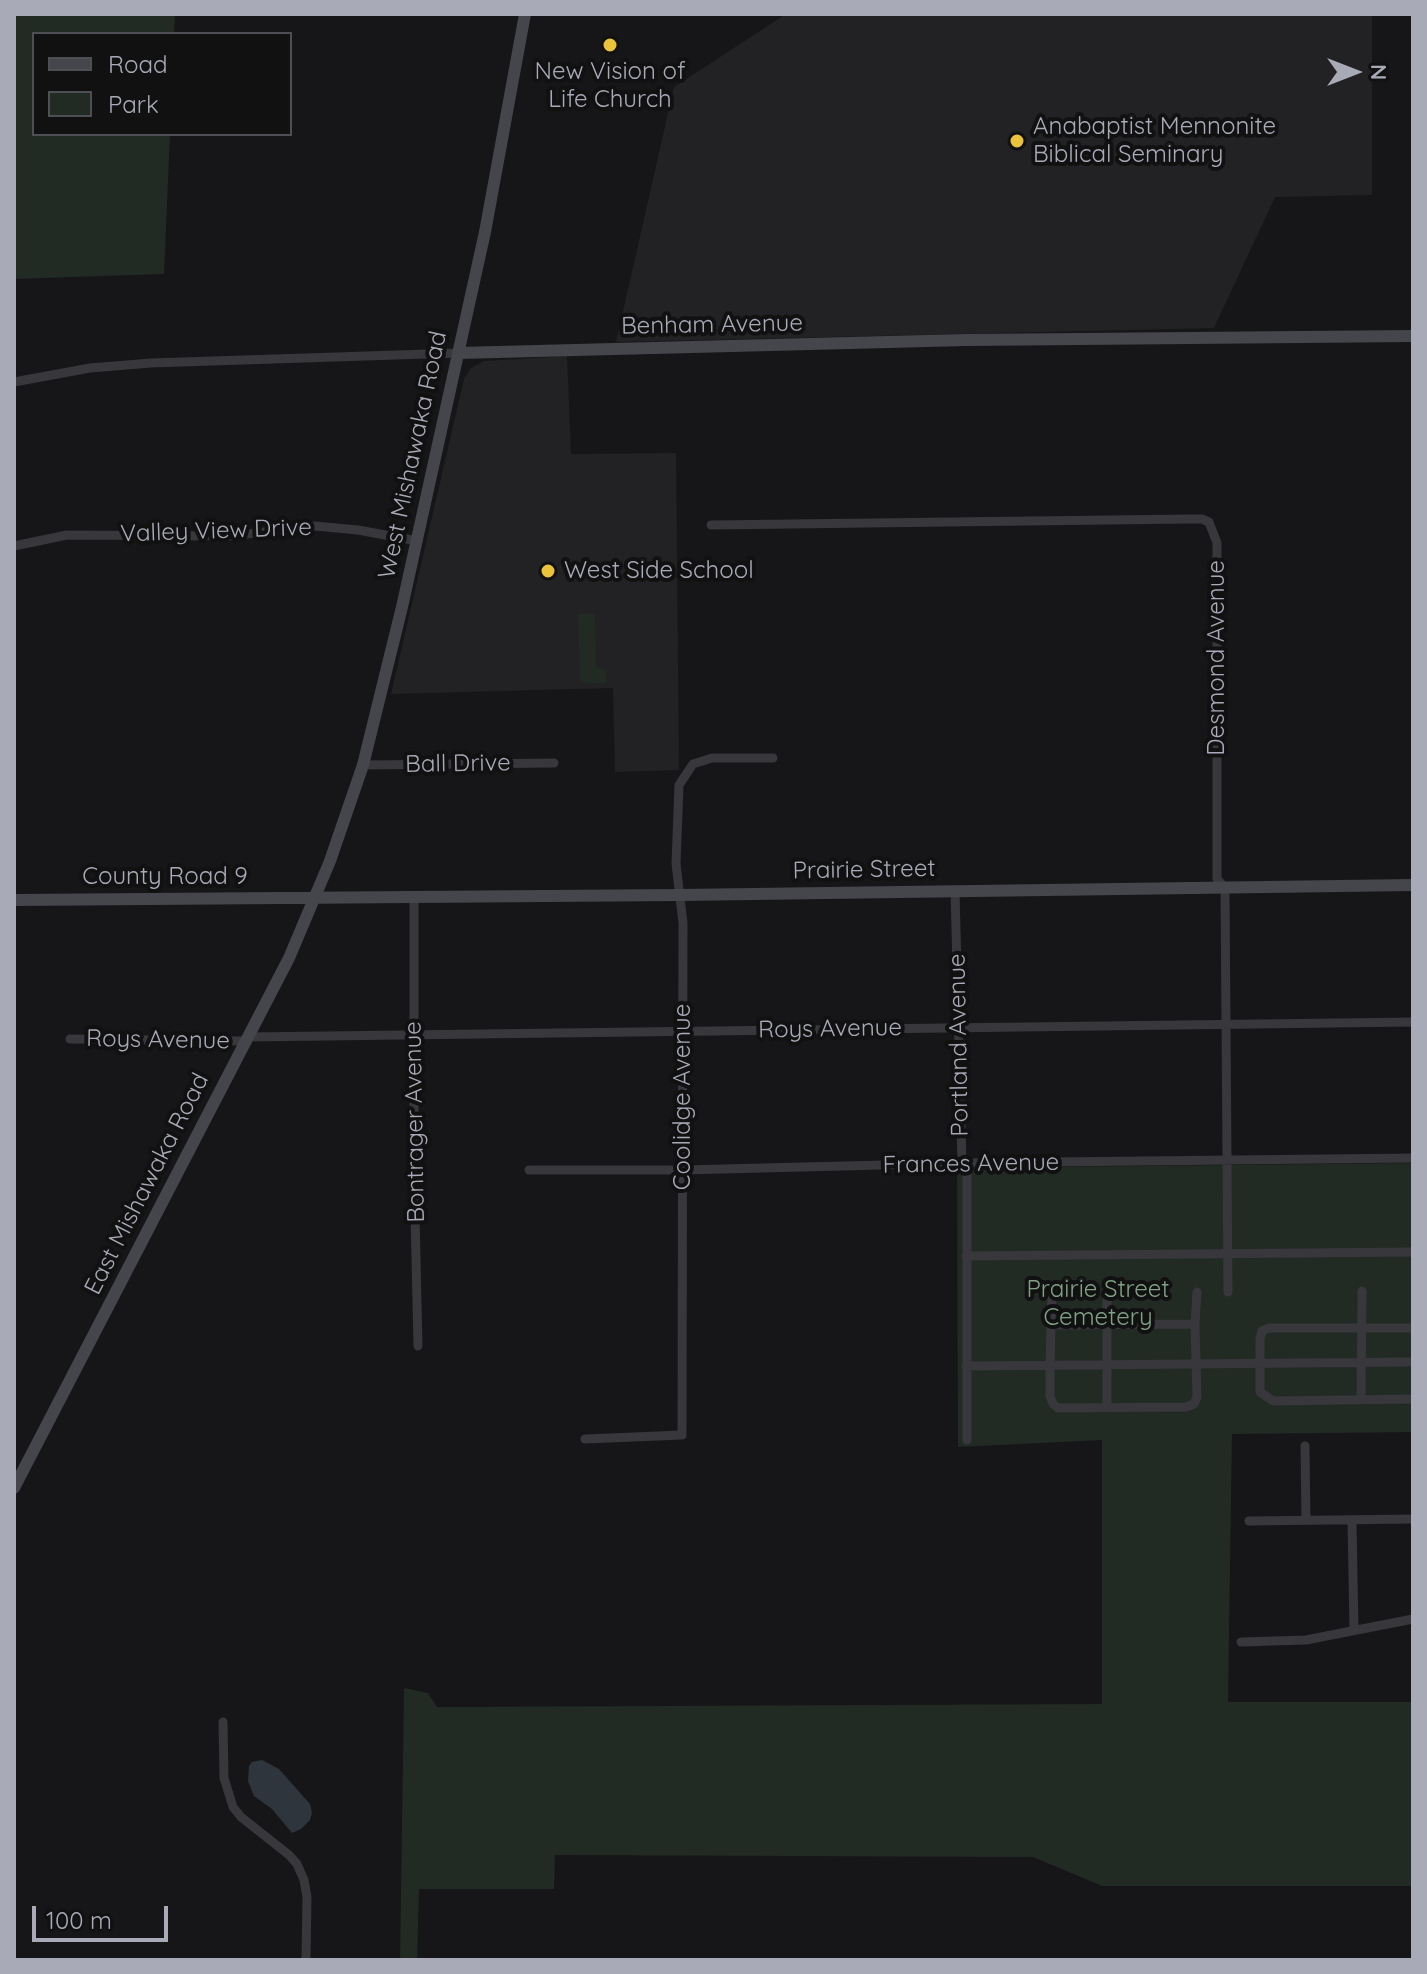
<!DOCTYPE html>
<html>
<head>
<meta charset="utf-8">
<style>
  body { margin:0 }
  #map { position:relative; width:1427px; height:1974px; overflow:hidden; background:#161618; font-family:Quicksand,sans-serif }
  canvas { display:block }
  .frame { position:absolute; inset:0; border:16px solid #a8abb7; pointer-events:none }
  .legend { position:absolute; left:32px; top:32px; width:260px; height:104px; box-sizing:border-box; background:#111112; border:2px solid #4d4f54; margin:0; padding:10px 14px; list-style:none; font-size:24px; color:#a8abb7 }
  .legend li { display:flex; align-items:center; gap:16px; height:40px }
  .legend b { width:40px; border:2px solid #4d4f54 }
  .north { position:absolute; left:1315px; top:32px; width:80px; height:80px; -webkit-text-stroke:6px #111112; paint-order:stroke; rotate:90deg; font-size:22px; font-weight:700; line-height:32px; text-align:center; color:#a8abb7 }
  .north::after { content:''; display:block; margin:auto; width:28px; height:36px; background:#a8abb7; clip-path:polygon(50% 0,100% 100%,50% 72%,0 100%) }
  .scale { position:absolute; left:32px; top:1906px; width:136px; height:36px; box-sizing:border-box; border:4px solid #a8abb7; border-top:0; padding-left:10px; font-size:24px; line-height:28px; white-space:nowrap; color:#a8abb7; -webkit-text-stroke:6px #111112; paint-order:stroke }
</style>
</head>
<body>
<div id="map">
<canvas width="1427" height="1974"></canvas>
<div class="frame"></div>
<ul class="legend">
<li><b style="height:10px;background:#45464c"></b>Road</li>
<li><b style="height:22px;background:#222a24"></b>Park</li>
</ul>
<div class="north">N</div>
<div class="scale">100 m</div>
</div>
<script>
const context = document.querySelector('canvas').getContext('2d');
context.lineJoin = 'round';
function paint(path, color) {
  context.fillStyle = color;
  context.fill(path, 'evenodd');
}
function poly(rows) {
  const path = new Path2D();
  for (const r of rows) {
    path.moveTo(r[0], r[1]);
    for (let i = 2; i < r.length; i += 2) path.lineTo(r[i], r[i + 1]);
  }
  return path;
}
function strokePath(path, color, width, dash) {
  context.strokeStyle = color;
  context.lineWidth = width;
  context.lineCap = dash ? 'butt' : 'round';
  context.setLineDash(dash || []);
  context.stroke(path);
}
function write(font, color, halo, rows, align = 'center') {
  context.font = font + ' Quicksand,sans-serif';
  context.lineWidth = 8;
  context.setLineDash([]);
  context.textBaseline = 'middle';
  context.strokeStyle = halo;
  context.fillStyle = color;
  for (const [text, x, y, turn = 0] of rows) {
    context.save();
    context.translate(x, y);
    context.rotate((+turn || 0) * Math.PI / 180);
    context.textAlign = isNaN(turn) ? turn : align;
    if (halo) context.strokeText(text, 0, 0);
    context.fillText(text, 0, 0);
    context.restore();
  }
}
paint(poly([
  [786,14,1372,14,1372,195,1275,197,1214,328,616,342,674,87],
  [567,356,571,454,676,453,679,770,615,772,613,688,391,694,464,379,471,368,484,361]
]), '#222224');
paint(poly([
  [14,14,175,14,174,34,34,34,34,134,170,134,164,274,14,279],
  [578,614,595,614,596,667,606,670,606,682,603,684,580,682],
  [1413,1163,1413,1432,1232,1434,1228,1702,1413,1702,1413,1886,1102,1886,1033,1857,555,1855,554,1889,419,1889,417,1960,400,1960,404,1688,428,1693,437,1707,1102,1704,1102,1440,958,1447,957,1168]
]), '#222a24');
paint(poly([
  [262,1760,279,1769,310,1804,312,1813,310,1820,301,1829,292,1833,272,1809,254,1796,248,1781,249,1766,252,1762]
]), '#2e353d');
strokePath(poly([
  [14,382,90,368,151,363,458,353],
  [711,525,1188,519,1202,519,1209,522,1217,543,1217,879,1225,888,1228,1292],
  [14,546,67,535,229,536,315,526,358,530,418,541],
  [363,765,554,763],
  [955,891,962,1163,967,1173,967,1440],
  [414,897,414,1170,418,1346],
  [247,1037,1413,1022],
  [70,1039,245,1041],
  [529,1170,683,1170,962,1163,1413,1158],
  [966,1256,1413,1252],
  [1107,1294,1107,1407],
  [1195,1324,1197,1292],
  [1051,1325,1195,1324,1197,1397,1194,1404,1186,1407,1058,1408,1053,1404,1050,1396,1050,1366,1051,1325,1052,1294],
  [1413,1328,1269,1328,1262,1331,1260,1338,1260,1392,1273,1401,1413,1399],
  [966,1366,1413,1362],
  [1361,1399,1362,1291],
  [585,1439,682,1435,683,923,676,864,679,785,693,764,712,758,773,758],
  [1305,1446,1306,1520],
  [1249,1521,1413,1519],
  [1352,1521,1354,1630],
  [1241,1642,1306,1640,1413,1619],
  [223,1722,224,1778,233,1807,241,1817,289,1855,297,1864,304,1880,307,1897,306,1960]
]), '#37373c', 9);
strokePath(poly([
  [458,353,966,340,1413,336],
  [14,900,680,895,1413,885],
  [14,1488,289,958,330,861,363,765,402,607,485,232,525,14]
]), '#45464c', 12);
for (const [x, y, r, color] of [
  [610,45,8,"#eac23c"],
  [1017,141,8,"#eac23c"],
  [548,571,8,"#eac23c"]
]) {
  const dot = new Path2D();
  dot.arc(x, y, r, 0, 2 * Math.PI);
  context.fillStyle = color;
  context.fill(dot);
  strokePath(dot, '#111112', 3);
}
write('24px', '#a8abb7', '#111112', [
  ["New Vision of",610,72,"center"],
  ["Life Church",610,100,"center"],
  ["Anabaptist Mennonite",1033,127],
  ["Biblical Seminary",1033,155],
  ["West Side School",564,571]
], 'left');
write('24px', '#a8abb7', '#111112', [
  ["Benham Avenue",712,325,-1],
  ["West Mishawaka Road",413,455,-78],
  ["Valley View Drive",216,531,-2],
  ["Desmond Avenue",1217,658,-90],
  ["Ball Drive",458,764,-1],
  ["Prairie Street",864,870,-1],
  ["County Road 9",165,877],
  ["Roys Avenue",830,1029,-1],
  ["Roys Avenue",158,1040,1],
  ["Portland Avenue",959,1045,-91],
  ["Coolidge Avenue",683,1097,-90],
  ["Bontrager Avenue",415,1122,-91],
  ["Frances Avenue",971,1164,-1],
  ["East Mishawaka Road",147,1184,-63]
]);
write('24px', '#80a186', '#111112', [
  ["Prairie Street",1098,1290],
  ["Cemetery",1098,1318]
]);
</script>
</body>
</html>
